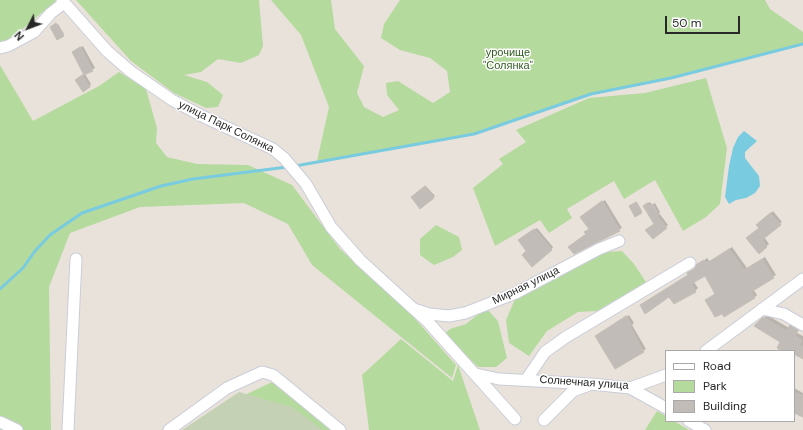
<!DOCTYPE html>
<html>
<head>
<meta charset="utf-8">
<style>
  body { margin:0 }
  #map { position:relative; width:803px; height:430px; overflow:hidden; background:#e9e2db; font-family:"DM Sans",sans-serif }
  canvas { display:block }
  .legend { position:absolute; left:665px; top:350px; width:130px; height:72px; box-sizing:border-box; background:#fff; border:1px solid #a9a9a9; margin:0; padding:5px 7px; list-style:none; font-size:12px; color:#282828 }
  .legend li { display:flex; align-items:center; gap:8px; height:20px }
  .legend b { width:20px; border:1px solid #a9a9a9 }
  .north { position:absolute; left:8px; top:8px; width:40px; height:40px; -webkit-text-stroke:3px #fff; paint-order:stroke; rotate:228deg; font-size:11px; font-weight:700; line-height:16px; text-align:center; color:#282828 }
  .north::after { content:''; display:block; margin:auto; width:14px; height:18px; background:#282828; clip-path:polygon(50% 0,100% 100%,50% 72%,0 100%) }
  .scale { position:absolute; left:665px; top:16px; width:75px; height:18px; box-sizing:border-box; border:2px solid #282828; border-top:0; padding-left:5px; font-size:12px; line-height:14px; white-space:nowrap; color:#282828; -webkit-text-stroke:3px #fff; paint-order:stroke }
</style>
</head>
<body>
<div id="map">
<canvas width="803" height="430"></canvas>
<ul class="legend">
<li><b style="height:5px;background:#fff"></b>Road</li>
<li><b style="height:11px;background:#b5da9d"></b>Park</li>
<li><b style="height:11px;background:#c1bcb8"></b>Building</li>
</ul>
<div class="north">N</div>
<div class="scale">50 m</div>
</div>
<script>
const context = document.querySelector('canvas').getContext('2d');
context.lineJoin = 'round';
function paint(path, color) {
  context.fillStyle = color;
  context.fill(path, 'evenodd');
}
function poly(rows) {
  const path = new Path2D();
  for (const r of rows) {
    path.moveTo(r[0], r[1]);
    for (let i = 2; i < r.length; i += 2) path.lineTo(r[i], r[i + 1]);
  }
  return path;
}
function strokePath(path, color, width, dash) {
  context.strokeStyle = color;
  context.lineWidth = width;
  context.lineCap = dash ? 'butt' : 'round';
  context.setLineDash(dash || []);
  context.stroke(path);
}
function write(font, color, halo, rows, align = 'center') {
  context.font = font + ' "DM Sans",sans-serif';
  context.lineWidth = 3;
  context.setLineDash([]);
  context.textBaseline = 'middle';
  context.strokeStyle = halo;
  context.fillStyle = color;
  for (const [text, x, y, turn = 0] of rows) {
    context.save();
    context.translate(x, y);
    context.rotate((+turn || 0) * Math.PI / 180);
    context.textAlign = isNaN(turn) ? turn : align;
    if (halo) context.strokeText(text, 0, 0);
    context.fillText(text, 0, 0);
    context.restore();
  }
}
paint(poly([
  [0,0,57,0,0,48],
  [76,0,259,0,263,46,259,55,241,63,218,59,201,72,184,75,207,82,223,95,218,107,206,108,174,93,131,61],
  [271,0,331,0,335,29,364,66,357,93,364,107,383,117,399,110,387,95,386,83,398,81,433,103,450,92,447,71,430,58,400,50,381,38,384,24,400,0,765,0,770,9,803,32,803,44,671,78,591,94,474,134,317,161,329,107,301,35],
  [0,65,33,121,99,86,119,72,146,89,157,128,156,143,167,157,197,164,248,165,292,185,340,249,410,313,456,365,452,378,312,265,288,224,244,203,140,207,70,233,49,287,51,430,0,430],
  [706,78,727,148,720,204,706,217,683,231,655,180,624,199,614,181,567,209,572,218,549,233,540,220,495,246,473,188,503,164,499,159,526,142,516,130,589,98,645,93],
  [436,225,459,237,462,250,453,257,434,265,420,255,420,239],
  [622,251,634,264,646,282,597,311,578,312,547,331,529,356,509,343,506,320,515,299,604,252],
  [486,308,498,321,507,358,496,367,478,367,444,334,450,329,466,324],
  [401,339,453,381,458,365,480,430,369,430,362,375],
  [272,382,321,414,335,430,198,430,222,406],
  [657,411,666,416,666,421,674,421,689,430,645,430]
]), '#b5da9d');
paint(poly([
  [239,392,292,407,323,430,182,430]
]), '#c4d1b4');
paint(poly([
  [744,131,757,141,745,152,745,158,759,176,760,186,755,193,746,198,736,200,729,204,725,197,729,166,733,148,738,137]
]), '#79cbe0');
paint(poly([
  [58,24,64,34,63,35,51,28],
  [83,46,95,68,85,74,91,84,89,87,78,78,84,74,73,52],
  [426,186,435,196,420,207,412,197],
  [605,200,622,228,574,253,590,228,584,215],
  [637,202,642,211,635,215,631,205],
  [650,202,652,205,655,203,660,212,659,213,668,225,653,238,655,223,646,204],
  [773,211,782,222,764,237,769,244,759,252,760,223],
  [537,228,553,247,551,250,527,251,522,238],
  [732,247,747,268,765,257,776,275,753,289,757,295,754,298,706,300,716,293,705,275,694,282,698,288,695,291,674,303,691,271,707,258,710,262],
  [629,315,634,323,632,325,646,349,616,368,596,336],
  [767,315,789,328,793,323,800,327,797,333,803,336,803,358,795,354,794,356,794,351,781,351,781,342,756,326],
  [794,388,803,393,803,415,794,412]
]), '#0003');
strokePath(poly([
  [295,166,474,134,591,94,671,78,803,44],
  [0,289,23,268,35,251,50,235,82,213,161,186,193,179,287,167]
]), '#79cbe0', 3);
const building = poly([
  [56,23,64,36,57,40,50,27,56,23],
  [80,47,93,71,84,75,72,52,80,47],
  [82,75,90,87,83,92,75,80,82,75],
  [425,186,434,198,420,209,411,197,425,186],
  [602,201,620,231,574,254,568,247,586,234,584,232,589,229,580,217,602,201],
  [636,202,642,213,635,217,629,206,636,202],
  [647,203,649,206,653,204,659,215,657,216,667,228,653,239,645,230,654,224,643,206,647,203],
  [770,213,781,225,762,240,767,247,759,254,746,238,759,228,756,225,770,213],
  [534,229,552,250,532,267,522,255,526,251,518,240,534,229],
  [729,249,744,270,762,259,774,278,751,292,755,298,724,317,722,314,715,317,705,300,715,294,705,276,691,284,696,292,674,304,669,297,645,314,640,305,688,275,687,273,694,269,697,264,704,260,707,263,729,249],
  [626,316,632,326,630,327,644,352,615,369,595,336,626,316],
  [763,317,786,331,790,325,798,330,795,336,802,340,799,345,803,347,803,359,794,354,794,351,782,351,777,348,780,342,754,326,763,317],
  [794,392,803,396,803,417,794,413,794,392]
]);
paint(building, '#c1bcb8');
strokePath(building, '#c4beb5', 1);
const minor = poly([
  [62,0,107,51,130,71,172,100,204,117,273,149,284,158,306,184,331,227,360,260,428,322,515,419],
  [0,48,8,46,34,32,51,13,64,3],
  [762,309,784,314,803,325],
  [417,310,429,314,449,316,465,313,516,293,599,249,619,241],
  [706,351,803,279],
  [476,374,499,379,591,384,630,388,666,375],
  [526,380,545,352,566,337,690,263],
  [630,388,666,408],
  [544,420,573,391,589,385],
  [689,421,705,430],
  [0,422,17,430],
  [68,430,76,259],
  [169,430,227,388,262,372,273,375,340,430]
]);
strokePath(minor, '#cacdd8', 13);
strokePath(minor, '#fff', 11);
write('11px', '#315c21', '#fff', [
  ["урочище",508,53],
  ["\"Солянка\"",508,66]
]);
write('11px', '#282828', '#fff', [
  ["улица Парк Солянка",226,127,26],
  ["Мирная улица",526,286,-26],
  ["Солнечная улица",584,383,4]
]);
</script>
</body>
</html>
